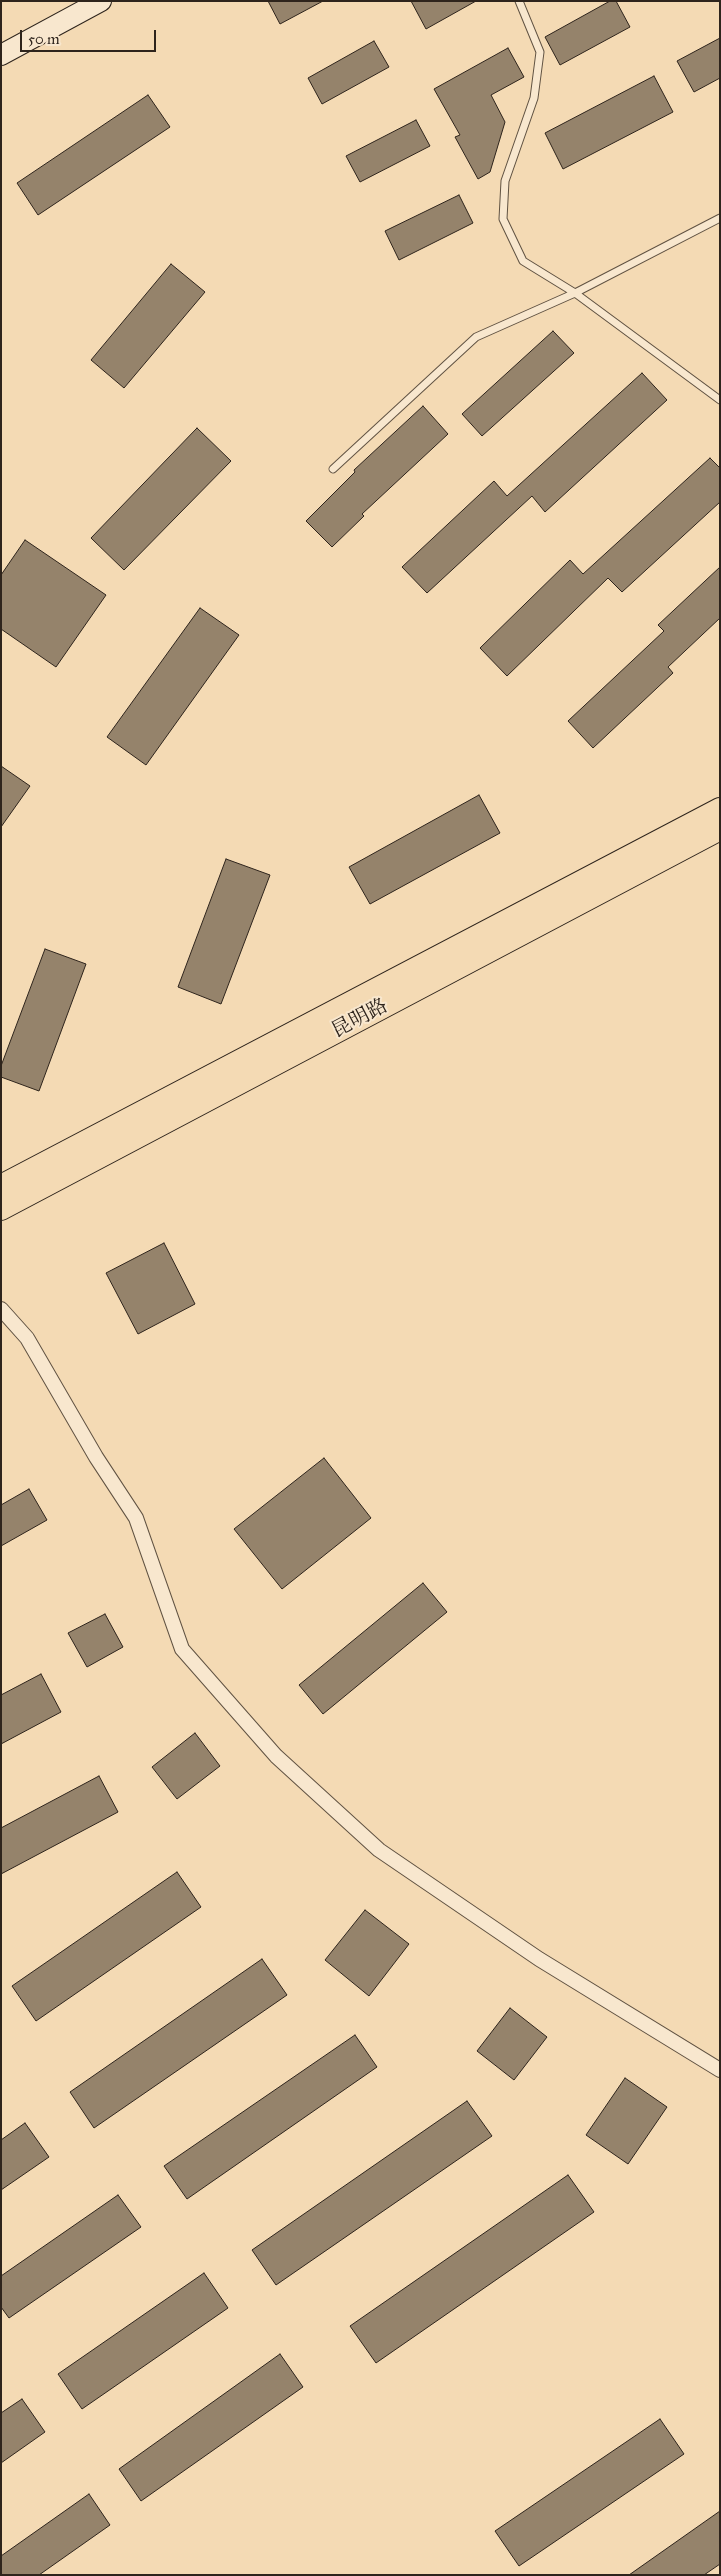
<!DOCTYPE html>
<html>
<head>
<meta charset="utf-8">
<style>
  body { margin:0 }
  #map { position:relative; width:721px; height:2576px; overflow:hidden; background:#f4dab4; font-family:"IM FELL Great Primer",serif }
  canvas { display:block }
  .frame { position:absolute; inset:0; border:2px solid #2e241c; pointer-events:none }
  .scale { position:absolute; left:20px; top:30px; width:136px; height:22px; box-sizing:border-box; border:2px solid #2e241c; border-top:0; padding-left:6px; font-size:15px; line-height:18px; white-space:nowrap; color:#2e241c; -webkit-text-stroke:4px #f8e7ce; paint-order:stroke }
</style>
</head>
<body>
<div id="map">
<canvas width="721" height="2576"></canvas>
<div class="frame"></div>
<div class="scale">50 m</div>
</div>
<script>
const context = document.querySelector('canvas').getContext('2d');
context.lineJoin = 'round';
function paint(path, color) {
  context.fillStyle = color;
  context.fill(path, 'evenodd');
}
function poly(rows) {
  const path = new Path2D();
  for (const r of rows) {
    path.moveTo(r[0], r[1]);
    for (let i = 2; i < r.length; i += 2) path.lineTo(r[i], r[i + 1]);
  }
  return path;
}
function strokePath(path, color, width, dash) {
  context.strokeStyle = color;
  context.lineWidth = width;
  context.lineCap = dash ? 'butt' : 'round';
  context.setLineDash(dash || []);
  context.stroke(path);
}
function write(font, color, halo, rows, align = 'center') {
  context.font = font + ' "IM FELL Great Primer","Noto Serif SC",serif';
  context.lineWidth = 4;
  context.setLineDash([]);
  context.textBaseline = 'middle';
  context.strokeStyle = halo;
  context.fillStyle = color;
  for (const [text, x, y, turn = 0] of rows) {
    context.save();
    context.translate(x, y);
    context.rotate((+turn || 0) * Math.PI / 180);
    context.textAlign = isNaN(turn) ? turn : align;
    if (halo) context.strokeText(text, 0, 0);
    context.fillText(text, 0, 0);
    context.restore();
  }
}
const building = poly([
  [268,1,323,1,280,24,268,1],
  [411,1,476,1,426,29,411,1],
  [610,1,616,1,630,27,560,65,545,37,610,1],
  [720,38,720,78,694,92,677,61,720,38],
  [374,41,389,67,322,104,308,78,374,41],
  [508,48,524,77,491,95,505,122,490,172,478,179,455,137,460,135,434,89,508,48],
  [654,76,673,112,563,169,545,133,654,76],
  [148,95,170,127,38,215,17,183,148,95],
  [416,120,430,146,360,182,346,156,416,120],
  [459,195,473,223,399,260,385,231,459,195],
  [171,264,205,292,124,388,91,360,171,264],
  [553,331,574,353,482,436,462,414,553,331],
  [642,373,667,400,545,512,532,496,427,593,402,567,494,481,507,496,642,373],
  [423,406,448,434,362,514,364,516,332,547,306,521,355,472,354,470,423,406],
  [197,428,231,461,124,570,91,538,197,428],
  [710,458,720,468,720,502,622,592,608,578,507,676,480,648,570,560,583,574,710,458],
  [25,540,106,595,56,667,1,629,1,575,25,540],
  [720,567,720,618,668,667,673,673,593,748,568,721,664,631,658,625,720,567],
  [200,608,239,635,146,765,107,737,200,608],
  [1,766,30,786,1,827,1,766],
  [479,795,500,833,370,904,349,867,479,795],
  [226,859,270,875,221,1004,178,987,226,859],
  [45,949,86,964,39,1091,1,1077,1,1066,45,949],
  [164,1243,195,1304,138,1334,106,1273,164,1243],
  [324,1458,371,1518,282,1589,234,1529,324,1458],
  [29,1489,47,1520,1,1546,1,1505,29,1489],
  [423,1583,447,1612,323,1714,299,1685,423,1583],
  [105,1614,123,1647,87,1667,68,1633,105,1614],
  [41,1674,61,1712,1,1744,1,1695,41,1674],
  [195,1733,220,1766,177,1799,152,1767,195,1733],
  [99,1776,118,1812,1,1874,1,1828,99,1776],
  [177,1872,201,1907,36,2021,12,1986,177,1872],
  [365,1910,409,1944,369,1996,325,1960,365,1910],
  [262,1959,287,1995,94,2128,70,2092,262,1959],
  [510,2008,547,2037,514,2080,477,2051,510,2008],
  [355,2035,377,2067,187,2199,164,2166,355,2035],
  [625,2078,667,2107,628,2164,586,2135,625,2078],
  [467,2101,492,2136,276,2285,252,2250,467,2101],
  [25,2123,49,2157,1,2190,1,2140,25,2123],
  [568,2175,594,2212,376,2363,350,2326,568,2175],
  [118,2195,141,2227,9,2318,1,2307,1,2276,118,2195],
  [204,2273,228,2308,82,2409,58,2374,204,2273],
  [280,2354,303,2387,141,2501,119,2469,280,2354],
  [22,2399,45,2432,1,2463,1,2413,22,2399],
  [660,2419,684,2454,519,2566,495,2531,660,2419],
  [89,2494,110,2525,39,2575,1,2575,1,2556,89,2494],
  [720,2511,720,2564,704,2575,629,2575,720,2511]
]);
paint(building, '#95836b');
strokePath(building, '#2e241c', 1);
const lane = poly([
  [519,1,540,52,534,98,505,181,503,219,523,261,575,293,720,400],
  [333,469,476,337,575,293,720,218]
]);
const street = poly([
  [1,1309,27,1338,96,1457,136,1518,182,1649,276,1756,379,1850,539,1959,720,2070]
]);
const secondary = poly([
  [1,55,101,1]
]);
const primary = poly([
  [1,1186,720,809],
  [1,1209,720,829]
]);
strokePath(lane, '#605242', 9);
strokePath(street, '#605242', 16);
strokePath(secondary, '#2e241c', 22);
strokePath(primary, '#2e241c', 24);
strokePath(lane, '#f8e7ce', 7);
strokePath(street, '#f8e7ce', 14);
strokePath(secondary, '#f8e7ce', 20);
strokePath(primary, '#f4dab4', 22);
write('20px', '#2e241c', '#f8e7ce', [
  ["昆明路",360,1019,-28]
]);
</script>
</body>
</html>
